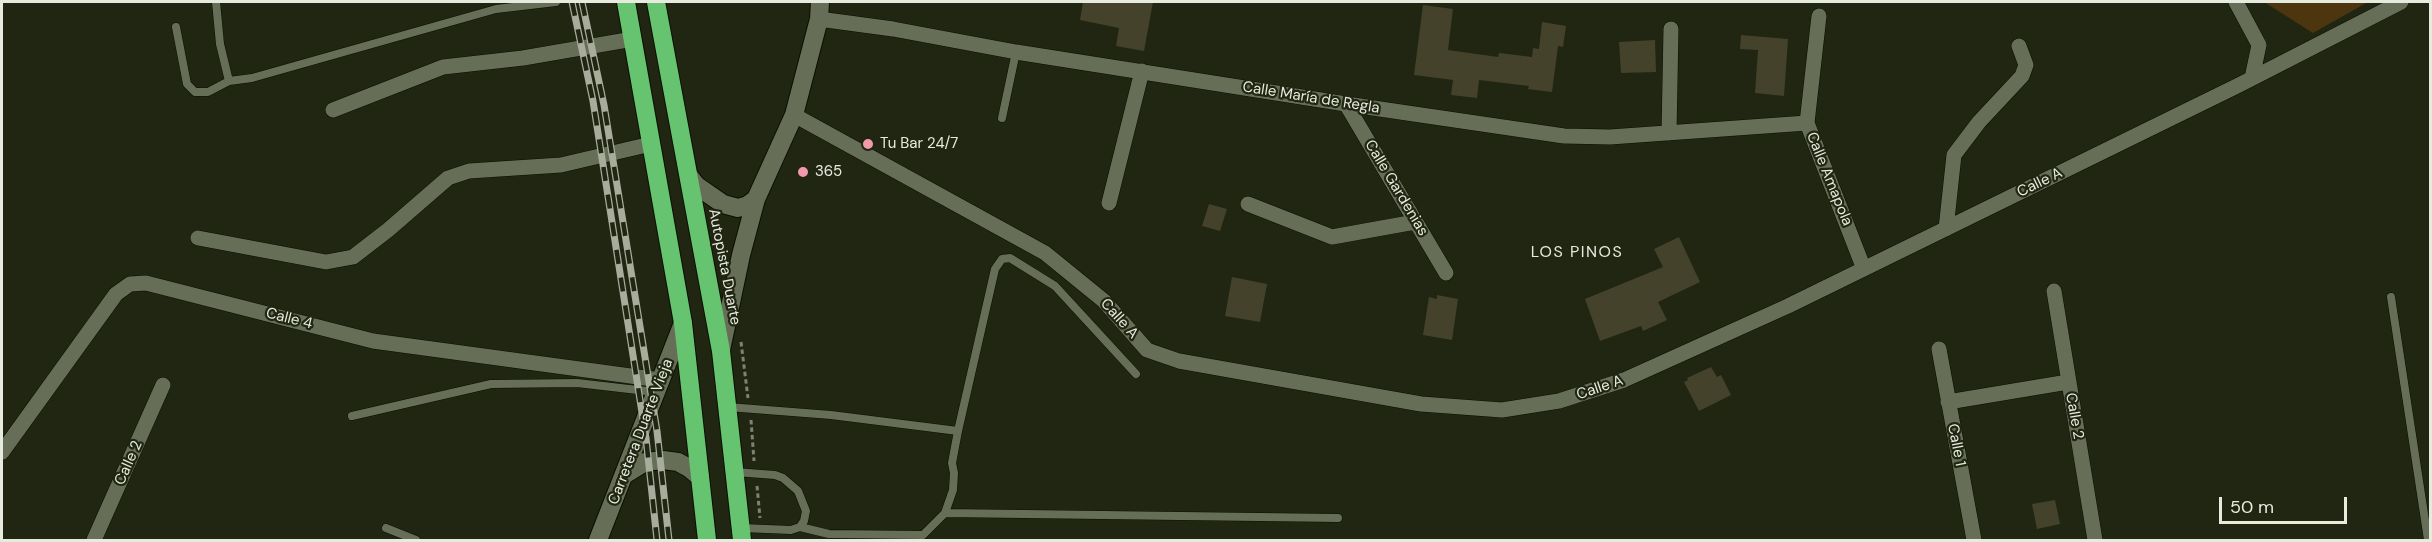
<!DOCTYPE html>
<html>
<head>
<meta charset="utf-8">
<style>
  body { margin:0 }
  #map { position:relative; width:2432px; height:542px; overflow:hidden; background:#202612; font-family:"DM Sans",sans-serif }
  canvas { display:block }
  .frame { position:absolute; inset:0; border:3px solid #e6ebde; pointer-events:none }
  .scale { position:absolute; left:2219px; top:497px; width:128px; height:27px; box-sizing:border-box; border:3px solid #e6ebde; border-top:0; padding-left:8px; font-size:18px; line-height:21px; white-space:nowrap; color:#e6ebde; -webkit-text-stroke:4px #202612; paint-order:stroke }
</style>
</head>
<body>
<div id="map">
<canvas width="2432" height="542"></canvas>
<div class="frame"></div>
<div class="scale">50 m</div>
</div>
<script>
const context = document.querySelector('canvas').getContext('2d');
context.lineJoin = 'round';
function paint(path, color) {
  context.fillStyle = color;
  context.fill(path, 'evenodd');
}
function poly(rows) {
  const path = new Path2D();
  for (const r of rows) {
    path.moveTo(r[0], r[1]);
    for (let i = 2; i < r.length; i += 2) path.lineTo(r[i], r[i + 1]);
  }
  return path;
}
function strokePath(path, color, width, dash) {
  context.strokeStyle = color;
  context.lineWidth = width;
  context.lineCap = dash ? 'butt' : 'round';
  context.setLineDash(dash || []);
  context.stroke(path);
}
function write(font, color, halo, rows, align = 'center') {
  context.font = font + ' "DM Sans",sans-serif';
  context.lineWidth = 4.5;
  context.setLineDash([]);
  context.textBaseline = 'middle';
  context.strokeStyle = halo;
  context.fillStyle = color;
  for (const [text, x, y, turn = 0] of rows) {
    context.save();
    context.translate(x, y);
    context.rotate((+turn || 0) * Math.PI / 180);
    context.textAlign = isNaN(turn) ? turn : align;
    if (halo) context.strokeText(text, 0, 0);
    context.fillText(text, 0, 0);
    context.restore();
  }
}
paint(poly([
  [2264,2,2368,2,2313,33]
]), '#4c350f');
paint(poly([
  [1083,2,1153,2,1144,51,1116,46,1119,28,1080,20],
  [1423,5,1453,9,1448,50,1498,57,1499,53,1532,57,1533,48,1539,49,1542,22,1566,26,1563,47,1558,46,1552,92,1528,89,1529,86,1479,80,1477,98,1451,95,1453,80,1414,75],
  [1741,35,1788,39,1784,96,1755,93,1758,50,1740,49],
  [1655,40,1656,72,1621,73,1619,42],
  [1209,204,1227,209,1220,231,1202,226],
  [1679,237,1700,282,1658,302,1667,320,1643,331,1641,326,1600,341,1585,299,1663,267,1654,249],
  [1232,277,1267,284,1260,322,1225,316],
  [1437,295,1458,299,1452,340,1423,335,1429,297,1437,299],
  [1711,367,1717,377,1721,375,1731,395,1699,411,1684,382,1688,380,1687,378],
  [2055,500,2060,524,2037,529,2032,504]
]), '#45422b');
const lane = poly([
  [216,2,220,44,229,81,252,78,496,9,556,2],
  [176,27,187,84,195,92,208,92,229,81],
  [1002,118,1016,52],
  [2391,297,2428,540],
  [728,407,831,415,958,431,952,463,954,473,953,490,945,513,923,535,829,534,800,527],
  [352,416,491,384,577,383,655,392],
  [958,431,995,269,1002,259,1010,258,1055,286,1136,374],
  [735,472,775,475,783,478,798,491,806,511,804,521,800,527,791,530,742,528],
  [945,513,1338,518],
  [386,528,416,540]
]);
const street = poly([
  [2236,2,2259,45,2252,78],
  [1819,16,1807,123,1864,269],
  [819,19,893,29,1016,52,1346,104,1564,136,1610,137,1807,123],
  [1346,104,1446,273],
  [333,110,443,67,523,58,633,39],
  [794,115,1045,253,1104,301,1147,350,1179,361,1421,404,1502,410,1559,401,1624,380,1788,306,2239,85,2401,2],
  [1669,133,1671,29],
  [1109,203,1142,71],
  [1248,204,1332,237,1415,222],
  [1946,229,1954,155,1979,122,2022,76,2026,65,2019,46],
  [198,238,326,262,353,257,388,230,448,178,469,171,561,165,651,144],
  [2054,291,2095,540],
  [1939,349,1974,540],
  [1948,402,2068,382],
  [2,452,116,294,130,284,146,283,373,341,660,380],
  [94,540,163,385]
]);
const secondary = poly([
  [689,176,697,186,723,204,738,208,748,205,756,199],
  [721,350,741,255,756,199,794,115,819,19,820,2],
  [624,475,645,462,663,460,678,462,689,468,700,477],
  [598,540,683,323]
]);
const highway = poly([
  [626,2,683,323,707,540],
  [656,2,721,351,742,540]
]);
strokePath(lane, '#0a0f01', 9);
strokePath(street, '#0a0f01', 16);
strokePath(secondary, '#0a0f01', 20);
strokePath(highway, '#0a0f01', 20);
strokePath(poly([
  [741,342,748,398],
  [751,420,754,461],
  [757,486,760,518]
]), '#7d8372', 3, [4.5, 3]);
strokePath(lane, '#676e58', 8);
strokePath(street, '#676e58', 15);
strokePath(secondary, '#676e58', 18);
strokePath(highway, '#66c370', 18);
const rail = poly([
  [572,2,593,101,646,438,657,540],
  [582,2,604,105,657,431,669,540]
]);
strokePath(rail, '#a7ac9d', 7);
strokePath(rail, '#202612', 4.5, [14]);
for (const [x, y, r, color] of [
  [868,144,6,"#f29aac"],
  [803,172,6,"#f29aac"]
]) {
  const dot = new Path2D();
  dot.arc(x, y, r, 0, 2 * Math.PI);
  context.fillStyle = color;
  context.fill(dot);
  strokePath(dot, '#202612', 2);
}
write('15px', '#e6ebde', '#202612', [
  ["Calle María de Regla",1311,98,9],
  ["Calle Amapola",1829,179,68],
  ["Calle A",2040,183,-26],
  ["Calle Gardenias",1396,188,59],
  ["Autopista Duarte",724,267,79],
  ["Calle 4",289,319,14],
  ["Calle A",1119,319,48],
  ["Calle A",1600,388,-19],
  ["Calle 2",2074,416,80],
  ["Carretera Duarte Vieja",641,432,-69],
  ["Calle 1",1956,445,79],
  ["Calle 2",129,463,-66]
]);
write('15px', '#e6ebde', '#202612', [
  ["Tu Bar 24/7",880,144],
  ["365",815,172]
], 'left');
context.letterSpacing = '1.5px';
write('16px', '#e6ebde', '#202612', [
  ["LOS PINOS",1577,253]
]);
context.letterSpacing = '0px';
</script>
</body>
</html>
